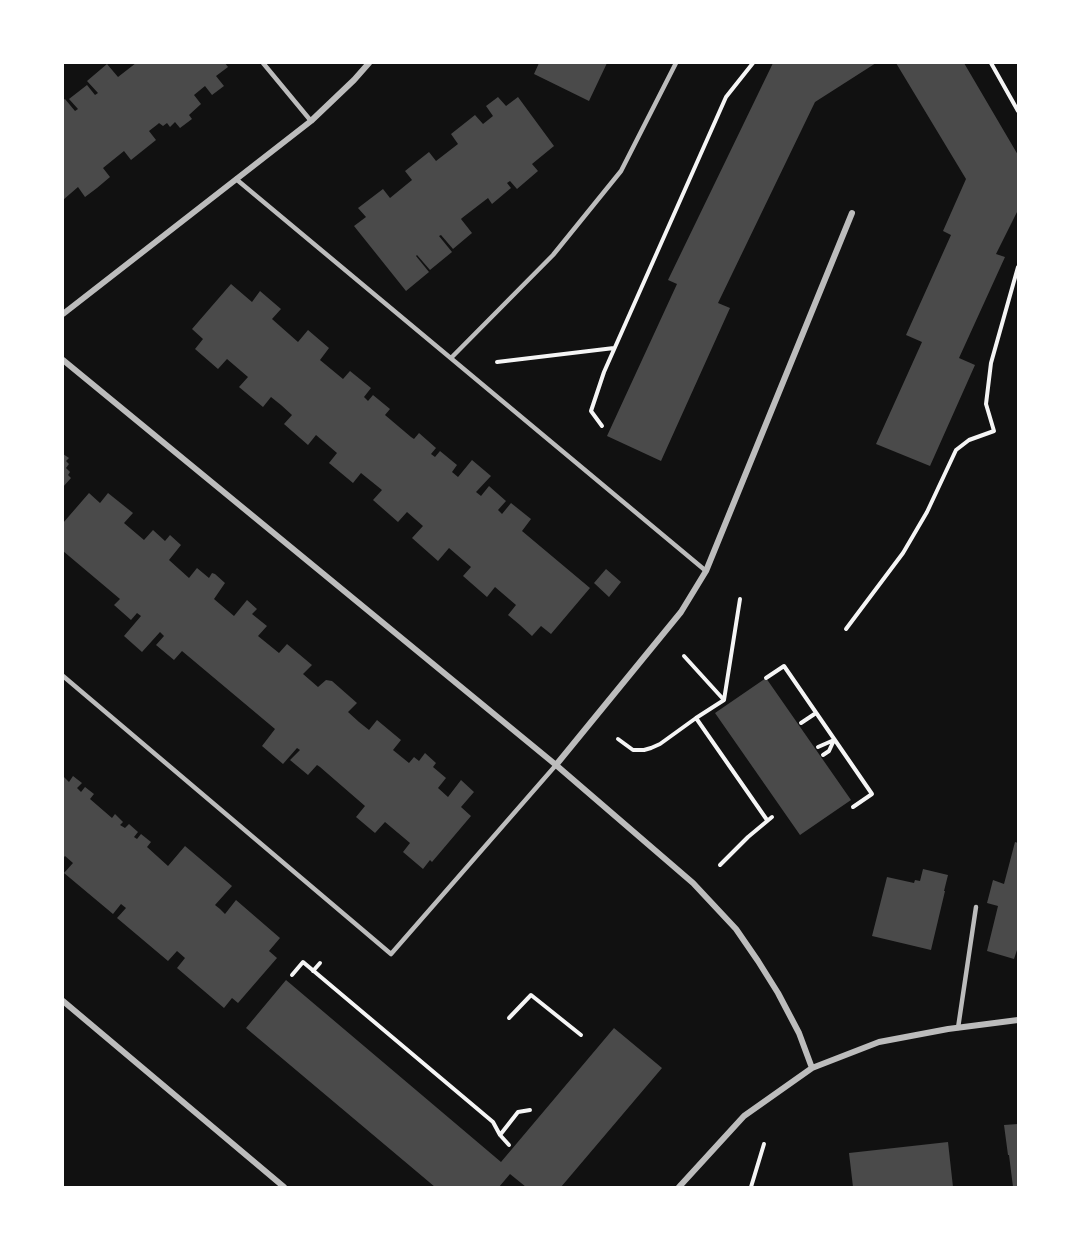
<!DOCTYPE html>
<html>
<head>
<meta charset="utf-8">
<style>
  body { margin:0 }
  #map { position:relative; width:1081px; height:1250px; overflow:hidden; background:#111; font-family:"Varela Round",sans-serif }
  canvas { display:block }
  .frame { position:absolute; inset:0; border:64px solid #fff; pointer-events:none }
</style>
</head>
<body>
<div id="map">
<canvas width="1081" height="1250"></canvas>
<div class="frame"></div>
</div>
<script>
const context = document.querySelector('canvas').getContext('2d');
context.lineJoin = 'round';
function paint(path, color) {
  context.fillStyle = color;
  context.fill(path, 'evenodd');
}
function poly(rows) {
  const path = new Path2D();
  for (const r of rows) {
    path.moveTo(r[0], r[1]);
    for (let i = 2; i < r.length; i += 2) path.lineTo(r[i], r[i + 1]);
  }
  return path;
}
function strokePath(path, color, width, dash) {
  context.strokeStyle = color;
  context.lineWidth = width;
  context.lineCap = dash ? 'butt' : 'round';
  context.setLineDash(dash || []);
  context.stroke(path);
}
paint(poly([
  [136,63,225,63,228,67,216,76,224,86,212,95,205,86,194,95,201,104,189,115,192,119,180,128,175,122,170,127,167,123,163,126,159,123,158,124,149,131,156,140,131,160,124,151,103,168,110,177,97,188,85,197,78,187,63,200,63,100,65,99,75,111,78,109,69,99,87,85,95,95,98,93,87,81,107,64,118,77],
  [539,63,607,63,589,101,534,74],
  [773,63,876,63,815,102,718,303,730,308,661,461,607,436,677,284,668,280],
  [896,63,964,63,1018,155,1018,210,996,254,1005,257,959,358,975,365,930,466,876,444,922,342,906,335,951,235,943,231,966,179],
  [498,97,506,106,518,97,554,146,532,164,538,171,517,189,510,181,507,183,511,188,492,204,488,198,462,218,461,219,472,233,453,249,441,235,439,236,452,252,430,270,417,255,416,256,429,272,406,291,354,226,366,217,358,208,383,189,390,198,412,180,405,171,429,152,436,161,458,144,451,134,475,115,483,124,493,116,486,106],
  [231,284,252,302,260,291,281,309,272,319,298,342,308,330,329,348,320,360,343,379,350,371,371,388,364,397,368,401,373,395,390,409,385,415,411,437,414,439,419,433,436,448,431,454,435,457,440,451,457,465,452,472,458,477,472,460,491,476,476,492,481,496,489,486,506,501,498,510,502,514,511,503,531,519,522,531,590,588,551,634,541,626,532,636,520,625,508,615,516,605,495,587,487,597,463,576,471,567,449,548,438,561,412,538,423,526,407,512,398,522,373,500,382,490,361,473,353,483,329,463,337,453,316,435,308,445,284,424,292,415,281,405,271,397,263,407,239,387,248,377,227,359,218,369,195,349,203,339,192,329],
  [63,454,69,458,66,461,69,464,66,468,70,472,68,475,71,478,63,487],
  [89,493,100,503,108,493,133,513,124,523,144,540,153,530,165,541,170,535,181,545,169,560,189,578,197,568,209,578,212,573,215,574,225,583,214,599,234,616,247,600,257,609,252,614,267,626,258,636,279,653,287,644,312,665,303,674,318,687,326,680,332,681,357,703,348,712,359,722,369,730,377,720,401,740,393,750,409,763,414,757,419,761,425,753,436,763,433,767,446,778,438,788,448,797,461,780,474,792,461,807,471,816,432,862,430,860,423,869,403,852,410,843,385,822,375,833,356,817,365,806,320,767,317,765,308,775,290,760,300,750,297,748,283,764,262,746,275,729,182,651,174,660,156,645,164,636,160,632,142,652,124,636,141,616,137,613,131,620,114,605,120,599,63,551,63,523],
  [606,569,621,582,609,597,594,583],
  [766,678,851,800,800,835,715,713],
  [63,776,69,782,73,776,82,783,77,788,81,792,85,787,94,794,90,799,112,818,115,814,123,822,120,825,125,828,129,824,138,832,134,837,137,839,141,834,151,842,147,847,168,866,185,846,232,886,215,905,220,909,225,914,236,900,280,938,269,951,277,958,238,1003,232,998,224,1008,177,968,185,958,177,951,168,961,117,918,126,908,121,904,113,914,64,873,73,863,65,856,63,858],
  [1015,842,1018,843,1018,947,1014,959,987,951,998,906,987,903,993,880,1004,884],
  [923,869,948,875,944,891,945,891,931,950,872,936,887,877,914,883,915,880,920,881],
  [286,980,501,1162,614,1028,662,1068,561,1187,526,1187,510,1174,499,1187,435,1187,246,1028],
  [1018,1124,1018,1187,1013,1187,1009,1155,1008,1155,1004,1125],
  [948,1142,953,1187,853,1187,849,1153]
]), '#4a4a4a');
strokePath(poly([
  [991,63,1018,111],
  [497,362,614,348],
  [602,426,591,411,604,372,726,97,753,63],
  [846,629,903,553,927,512,956,450,969,440,994,431,986,404,991,363,1018,267],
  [684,656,724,700],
  [766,678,784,666,872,794,853,807],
  [696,718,767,820],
  [801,723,816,713],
  [618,739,633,750,644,750,651,748,660,744,696,718,724,700,740,599],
  [818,747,834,740],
  [823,755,829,751,834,740],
  [720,865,748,837,772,817],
  [313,971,320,963],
  [292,975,303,962,493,1122,500,1135,518,1112,530,1110],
  [509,1018,531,995,581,1035],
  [500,1135,509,1145],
  [751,1187,764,1144]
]), '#f5f5f5', 4);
strokePath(poly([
  [263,63,311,121],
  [236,179,706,571],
  [451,358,553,255,621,171,676,63],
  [63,676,391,954,556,765],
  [958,1028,976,907]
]), '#bcbcbc', 4.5);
strokePath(poly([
  [63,314,311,121,354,80,369,63],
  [63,360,556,765,693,883,736,929,758,961,778,993,799,1033,812,1068],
  [556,765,681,612,706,571,852,213],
  [63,1001,284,1187],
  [679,1187,744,1116,812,1068,879,1042,948,1029,1018,1020]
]), '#bcbcbc', 6);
</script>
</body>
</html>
